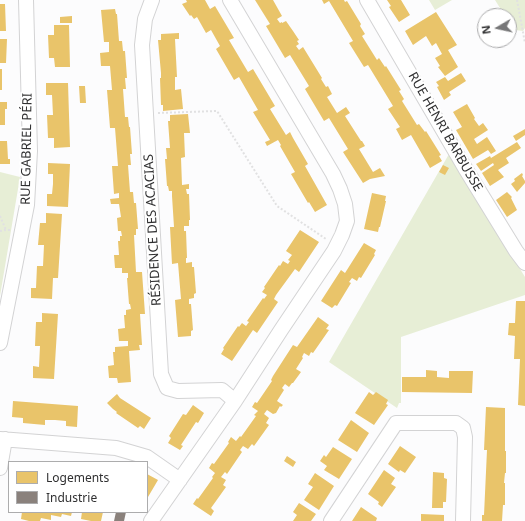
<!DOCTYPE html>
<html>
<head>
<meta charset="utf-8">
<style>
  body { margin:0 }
  #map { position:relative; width:525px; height:521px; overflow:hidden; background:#fcfcfd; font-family:"Noto Sans",sans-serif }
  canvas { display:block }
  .legend { position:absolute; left:8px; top:461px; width:140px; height:52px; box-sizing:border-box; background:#fff; border:1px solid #acacad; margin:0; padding:5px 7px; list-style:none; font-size:12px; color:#303031 }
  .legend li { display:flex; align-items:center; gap:8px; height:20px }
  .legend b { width:20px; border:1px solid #acacad }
  .north { position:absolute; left:477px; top:8px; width:40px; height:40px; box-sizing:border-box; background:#fff; border:1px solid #acacad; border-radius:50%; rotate:261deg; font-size:11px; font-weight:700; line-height:16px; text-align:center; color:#303031 }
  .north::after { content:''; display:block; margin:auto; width:14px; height:18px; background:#777778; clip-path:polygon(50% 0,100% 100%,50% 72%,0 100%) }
</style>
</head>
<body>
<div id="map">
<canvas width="525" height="521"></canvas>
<ul class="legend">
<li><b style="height:11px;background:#e9c46a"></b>Logements</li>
<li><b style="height:11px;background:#8a817c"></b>Industrie</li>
</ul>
<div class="north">N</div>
</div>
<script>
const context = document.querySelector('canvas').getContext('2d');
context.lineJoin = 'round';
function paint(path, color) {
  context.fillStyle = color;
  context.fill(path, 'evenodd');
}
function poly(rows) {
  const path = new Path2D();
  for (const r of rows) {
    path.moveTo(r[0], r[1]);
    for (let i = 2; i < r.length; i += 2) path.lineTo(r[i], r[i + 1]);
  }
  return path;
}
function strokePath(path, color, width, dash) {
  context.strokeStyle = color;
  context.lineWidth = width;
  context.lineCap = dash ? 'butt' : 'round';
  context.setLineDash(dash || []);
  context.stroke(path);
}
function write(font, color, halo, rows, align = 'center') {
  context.font = font + ' "Noto Sans",sans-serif';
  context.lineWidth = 4;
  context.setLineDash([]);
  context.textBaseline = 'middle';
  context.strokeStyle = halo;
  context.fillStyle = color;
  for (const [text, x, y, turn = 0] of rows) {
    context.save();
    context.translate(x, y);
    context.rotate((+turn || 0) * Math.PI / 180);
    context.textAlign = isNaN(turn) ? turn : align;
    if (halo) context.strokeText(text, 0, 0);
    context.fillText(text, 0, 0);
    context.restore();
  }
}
paint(poly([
  [429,0,452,0,435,10],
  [495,0,525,0,525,28,523,31,515,30,509,21,509,16,505,16],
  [449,154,525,277,525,295,401,337,401,403,399,403,397,408,329,362],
  [0,172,20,177,0,296]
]), '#e7eed6');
paint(poly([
  [186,0,205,0,210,9,215,6,234,38,229,40,248,72,253,69,275,106,270,109,286,135,290,132,293,138,308,164,305,166,327,205,315,212,309,202,308,203,291,174,295,172,280,146,281,145,278,140,267,146,265,142,270,140,253,112,258,110,239,77,234,80,216,49,220,46,211,30,206,33,197,17,194,19,191,15,190,16,182,4,187,2],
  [255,0,273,0,282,16,277,19,280,23,282,22,282,23,286,21,293,31,299,40,297,41,299,44,296,46,299,50,303,47,322,78,321,79,326,87,328,86,332,94,327,97,337,113,346,107,350,113,345,116,361,141,362,141,365,146,359,149,373,172,380,168,385,176,370,179,363,183,343,152,348,149,329,118,324,121,305,89,309,86,290,55,285,58,266,26,270,24],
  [322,0,344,0,345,2,347,1,361,24,360,26,365,34,362,36,377,60,379,58,385,67,386,66,401,90,399,91,404,99,402,101,417,125,419,124,425,132,426,131,441,155,439,156,442,161,430,168,411,135,402,140,396,129,400,127,388,109,393,106,368,65,364,67,349,43,353,41,329,1,324,4],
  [387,0,401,0,410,15,399,22,389,7,391,6],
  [0,4,5,4,6,31,0,31],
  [115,9,116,14,117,14,119,41,122,41,123,51,125,51,127,78,125,78,126,89,123,89,125,117,128,117,129,127,130,127,132,154,130,154,131,165,128,165,130,192,133,192,134,203,136,203,138,229,136,229,136,235,134,235,136,272,142,272,145,314,140,314,142,345,139,345,140,350,129,351,131,382,118,383,117,378,109,378,108,366,114,365,113,352,115,352,115,347,128,346,128,341,119,341,118,329,125,328,124,315,126,315,126,310,131,309,130,304,129,304,127,278,128,278,128,273,122,273,122,268,115,268,114,255,119,255,118,241,120,241,120,236,122,236,121,231,118,231,117,218,121,217,119,204,111,204,110,199,119,198,119,193,114,194,112,166,118,166,115,128,110,128,107,90,112,90,110,66,101,66,100,53,109,52,109,42,104,42,101,10],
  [436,12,457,45,448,50,458,67,445,76,438,67,440,66,435,58,442,54,436,43,432,46,426,36,413,45,405,31],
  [72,16,72,23,60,23,60,17],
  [54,25,69,25,70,67,55,67,54,58,49,58,48,35,54,35],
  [179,33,179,39,175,39,177,77,175,77,175,90,181,89,183,109,163,111,163,105,161,105,160,78,161,78,161,73,158,40,161,40,161,34],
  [0,39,7,39,6,63,0,63],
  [0,69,2,69,2,90,0,90],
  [461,73,466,81,449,92,451,95,444,100,437,87,439,86,436,82,445,77,448,81],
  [46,83,68,83,70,147,54,148,54,138,48,138,47,115,53,115,52,95,46,95],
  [79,86,85,86,86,103,80,103],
  [0,102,7,102,7,109,5,109,5,125,0,125],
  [467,104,475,118,474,119,479,126,483,123,488,130,474,139,477,144,487,137,496,151,491,154,488,150,473,159,456,130,462,127,453,112],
  [188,114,190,133,184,133,185,157,181,158,182,185,189,184,189,189,186,189,187,194,189,194,190,220,189,220,189,226,184,226,184,231,186,231,187,258,186,258,186,263,192,262,192,267,194,267,196,293,194,294,194,298,189,299,189,304,191,304,193,330,191,331,191,336,178,337,175,300,181,299,178,263,172,264,170,227,174,227,172,196,172,191,169,191,168,186,167,186,165,159,167,159,166,148,170,148,168,121,170,121,170,115],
  [525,129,525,135,516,141,513,136],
  [0,141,7,141,8,159,10,159,10,164,0,164],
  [517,142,521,148,506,158,509,163,498,170,504,177,490,186,482,173,494,165,493,163,481,171,476,164,490,156,491,158],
  [48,163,70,164,68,207,47,206,47,194,52,194,53,184,53,174,48,174],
  [443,165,449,168,445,175,439,172],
  [522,173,523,175,522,176,525,181,525,183,517,192,511,184,515,181,514,179],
  [507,192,512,197,511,198,517,210,507,217,496,200],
  [372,193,386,196,385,201,386,201,380,227,379,227,378,232,364,229],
  [46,213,62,214,58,278,53,278,52,299,31,298,31,288,36,288,37,266,43,266,44,245,38,245,40,223,46,223],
  [300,230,319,242,299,272,295,269,276,295,274,299,278,302,257,333,253,330,232,361,221,354,224,349,223,348,238,326,239,327,242,323,246,326,249,322,247,321,263,298,264,299,267,295,262,292,265,288,264,287,279,265,280,266,283,261,288,264,290,261,288,260,292,255,286,251],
  [364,243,376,250,374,254,375,255,361,278,359,277,357,281,352,278,349,282,351,283,337,306,335,305,332,308,321,301,341,270,345,273],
  [516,301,525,301,525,406,518,405,520,359,514,359,515,336,508,335,509,323,515,323],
  [42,313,58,314,54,379,33,378,33,366,39,367,40,346,35,346,36,322,42,322],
  [318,317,329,325,326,329,329,330,313,353,311,352,309,356,304,353,302,357,303,358,296,369,301,372,293,383,292,383,289,387,285,384,282,388,284,390,277,401,283,405,281,407,280,406,276,413,273,414,267,410,264,414,269,418,266,423,269,425,254,446,252,444,248,449,243,446,240,450,242,452,227,474,225,472,221,477,226,480,223,485,226,487,211,508,214,511,211,516,193,504,197,498,198,499,213,478,212,477,215,473,209,468,212,463,214,464,229,443,228,442,231,437,236,441,240,436,241,437,256,416,254,415,258,411,252,407,255,402,257,403,272,381,271,380,273,376,293,345,297,347],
  [426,370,437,371,437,377,449,378,449,371,473,371,472,393,402,392,402,377,426,377],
  [369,392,373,395,376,392,388,400,386,404,388,405,374,425,355,413],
  [117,394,120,398,151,418,144,429,140,426,138,428,116,413,117,412,113,409,107,403],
  [13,401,78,406,77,427,66,426,66,421,55,420,45,420,45,425,23,423,23,418,12,417],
  [193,405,204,413,198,423,196,422,181,445,183,446,180,450,168,443,171,438,169,436,183,414,186,415],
  [486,407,505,408,505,451,506,451,506,473,505,473,504,483,505,483,505,505,503,505,502,521,482,521,482,515,484,515,487,450,484,450],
  [351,420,369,433,357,452,338,440],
  [400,446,416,457,405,473,400,470,399,472,388,464],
  [333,447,352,459,339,479,324,470,327,466,320,461,324,455,326,457],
  [287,456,296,462,293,467,284,461],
  [384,470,395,478,391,484,396,487,382,507,378,504,379,502,368,494],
  [433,472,444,473,444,478,447,479,446,502,443,502,443,508,432,508],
  [315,473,334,486,319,510,304,500,313,487,308,484],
  [147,474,158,480,148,497,147,496],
  [299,503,316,514,311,521,293,521,297,515,293,512],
  [361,507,377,518,376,521,352,521],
  [22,512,72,512,71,516,62,514,61,517,51,515,51,520,41,518,40,521,29,521,21,519],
  [82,512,103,512,101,521,91,521,81,519],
  [421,514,444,515,444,521,421,521]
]), '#e9c46a');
paint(poly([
  [116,512,126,512,124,521,114,521]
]), '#8a817c');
const minor = poly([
  [152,0,145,19,142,45,161,374,167,388,178,391,222,390,235,401],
  [367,0,465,168,516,251,525,263],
  [0,343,27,205,30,151,26,0],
  [0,439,116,448,147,457,180,480],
  [0,468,5,439],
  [151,521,235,401,281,330,334,251,342,235,347,221,345,204,340,189,333,174,230,0],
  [331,521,396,423,456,423,463,428,465,437,463,521]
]);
strokePath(minor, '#d3d3d4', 16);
strokePath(poly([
  [517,0,525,43],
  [158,113,217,111,277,206,326,239],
  [0,216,6,230],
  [0,231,6,230,10,230]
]), '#e1e1e2', 2, [2, 2]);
strokePath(minor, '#fff', 14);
write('13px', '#303031', '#fff', [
  ["RUE HENRI BARBUSSE",445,132,60],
  ["RUE GABRIEL PÉRI",27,149,-89],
  ["RÉSIDENCE DES ACACIAS",153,230,-93]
]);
</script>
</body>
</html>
